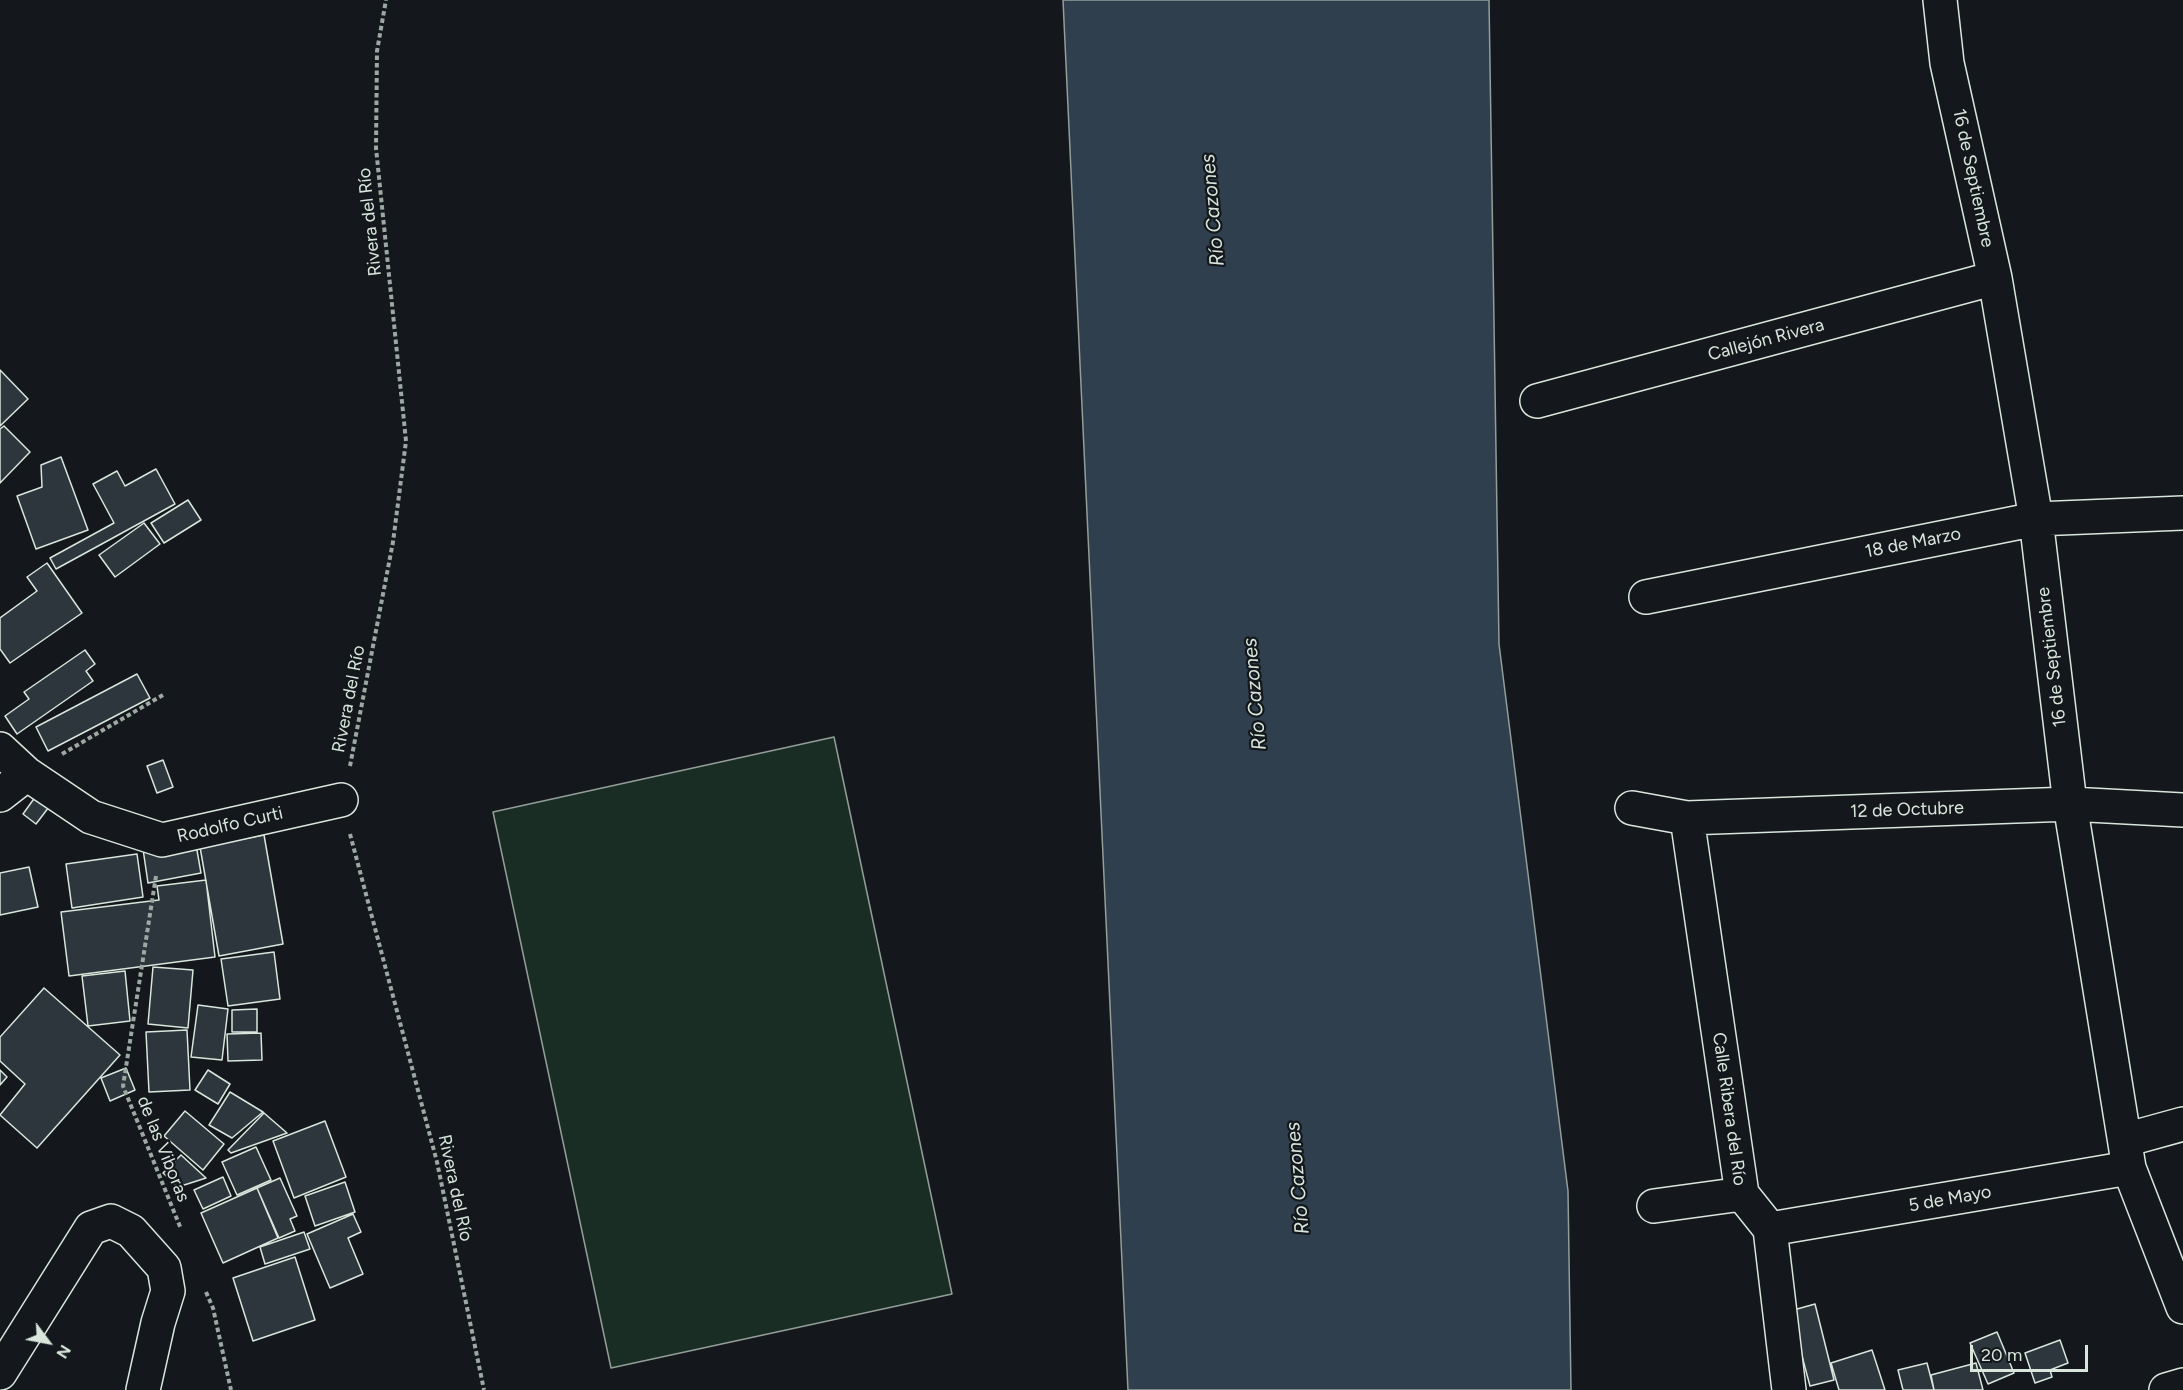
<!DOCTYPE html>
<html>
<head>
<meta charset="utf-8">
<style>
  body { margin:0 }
  #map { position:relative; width:2183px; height:1390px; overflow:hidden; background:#14181c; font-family:Figtree,sans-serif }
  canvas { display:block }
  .north { position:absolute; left:18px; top:1312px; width:60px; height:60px; -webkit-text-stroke:4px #14181c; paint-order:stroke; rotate:122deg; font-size:16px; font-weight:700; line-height:24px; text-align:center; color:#d8e6dc }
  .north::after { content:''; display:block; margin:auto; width:21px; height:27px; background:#d8e6dc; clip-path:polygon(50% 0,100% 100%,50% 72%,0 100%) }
  .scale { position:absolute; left:1970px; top:1345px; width:118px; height:27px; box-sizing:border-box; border:3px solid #d8e6dc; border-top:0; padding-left:8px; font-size:18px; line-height:21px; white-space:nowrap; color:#d8e6dc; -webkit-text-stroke:4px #14181c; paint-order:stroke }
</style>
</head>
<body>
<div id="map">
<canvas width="2183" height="1390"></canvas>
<div class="north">N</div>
<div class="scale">20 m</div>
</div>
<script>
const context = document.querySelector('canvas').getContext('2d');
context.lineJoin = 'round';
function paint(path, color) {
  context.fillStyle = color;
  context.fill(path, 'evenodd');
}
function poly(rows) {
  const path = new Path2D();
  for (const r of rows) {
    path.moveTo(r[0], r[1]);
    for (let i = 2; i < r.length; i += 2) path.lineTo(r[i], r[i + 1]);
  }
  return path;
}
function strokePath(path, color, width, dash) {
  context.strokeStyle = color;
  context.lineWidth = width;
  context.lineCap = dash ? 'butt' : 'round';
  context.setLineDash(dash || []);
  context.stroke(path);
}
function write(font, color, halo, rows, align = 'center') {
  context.font = font + ' Figtree,sans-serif';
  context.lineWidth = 4.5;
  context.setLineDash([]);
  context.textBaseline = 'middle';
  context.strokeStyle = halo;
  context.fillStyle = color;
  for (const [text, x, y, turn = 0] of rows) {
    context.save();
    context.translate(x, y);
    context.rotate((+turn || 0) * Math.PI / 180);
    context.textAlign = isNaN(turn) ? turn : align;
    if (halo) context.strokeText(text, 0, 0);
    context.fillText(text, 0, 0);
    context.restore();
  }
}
const green = poly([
  [834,737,952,1294,611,1368,493,812,834,737]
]);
paint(green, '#1a2d24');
strokePath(green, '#939e99', 1.5);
const water = poly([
  [1063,0,1489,0,1499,644,1568,1191,1571,1390,1128,1390,1063,0]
]);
paint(water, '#2f3f4d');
strokePath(water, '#939e99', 1.5);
const building = poly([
  [0,370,28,399,0,426,0,370],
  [4,426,30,452,0,483,0,429,4,426],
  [61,457,88,530,36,549,17,496,42,487,41,465,61,457],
  [156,469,175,504,56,569,50,558,114,523,93,484,117,471,125,486,156,469],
  [188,500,201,520,164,543,151,523,188,500],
  [144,523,160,544,115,577,99,555,144,523],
  [47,563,82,613,10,663,0,649,0,618,37,591,27,577,47,563],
  [85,650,95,664,86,671,93,681,17,734,5,716,29,699,24,692,85,650],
  [137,674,150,698,48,751,36,727,137,674],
  [163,760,173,787,157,793,147,766,163,760],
  [41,789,55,799,36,824,23,814,41,789],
  [264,835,283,944,219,956,200,847,264,835],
  [195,839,201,873,148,883,143,849,195,839],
  [137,854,143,897,72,908,66,864,137,854],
  [29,867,38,907,0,915,0,873,29,867],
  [206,880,215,957,69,976,61,912,159,900,157,886,206,880],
  [274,952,280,999,228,1006,221,959,274,952],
  [153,967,193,970,188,1028,148,1024,153,967],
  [125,971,130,1021,88,1026,82,976,125,971],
  [44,988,120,1055,37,1148,0,1115,25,1084,0,1061,0,1037,44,988],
  [198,1005,228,1009,222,1060,191,1057,198,1005],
  [257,1009,257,1032,232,1032,232,1010,257,1009],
  [187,1030,190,1090,149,1092,146,1032,187,1030],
  [261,1033,262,1060,228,1061,227,1034,261,1033],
  [126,1068,135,1090,110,1101,101,1078,126,1068],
  [0,1070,7,1077,0,1085,0,1070],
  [208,1070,230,1084,218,1104,195,1090,208,1070],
  [230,1092,263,1112,232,1138,209,1125,230,1092],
  [185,1111,224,1144,203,1170,164,1136,185,1111],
  [264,1113,287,1133,231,1153,228,1150,264,1113],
  [325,1121,346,1177,294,1198,273,1141,325,1121],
  [256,1147,271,1180,237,1195,222,1162,256,1147],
  [181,1155,206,1178,178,1187,163,1173,181,1155],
  [223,1177,231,1196,203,1209,194,1190,223,1177],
  [280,1178,297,1216,290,1219,295,1231,279,1238,257,1188,280,1178],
  [345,1182,355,1212,315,1226,305,1196,345,1182],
  [257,1188,278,1238,223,1263,201,1213,257,1188],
  [353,1214,361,1232,348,1238,363,1274,330,1288,307,1234,353,1214],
  [304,1232,310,1249,265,1264,260,1247,304,1232],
  [295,1257,315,1320,253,1341,233,1278,295,1257],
  [1815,1304,1834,1380,1810,1386,1790,1311,1815,1304],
  [1997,1332,2014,1373,1988,1384,1970,1343,1997,1332],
  [2060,1340,2068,1363,2050,1370,2052,1377,2035,1383,2025,1353,2060,1340],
  [1872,1350,1885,1390,1839,1390,1831,1363,1872,1350],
  [1927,1363,1934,1390,1903,1390,1898,1370,1927,1363],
  [1976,1363,1983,1390,1934,1390,1931,1375,1976,1363]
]);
paint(building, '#2c363c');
strokePath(building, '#d8e6dc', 1.5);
const street = poly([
  [1940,0,1947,63,1995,278,2036,519,2070,804,2129,1168,2183,1307],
  [1537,401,1995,278],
  [1646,597,2036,519,2183,513],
  [0,749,27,774,91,817,162,840,341,800],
  [0,795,27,774],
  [1632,808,1687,818,2070,804,2183,810],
  [1687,818,1742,1194,1770,1229,1789,1390],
  [2125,1140,2183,1124],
  [1654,1206,1742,1194],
  [1770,1229,2129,1168],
  [0,1373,91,1228,111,1221,131,1231,164,1268,168,1291,158,1323,143,1390],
  [2166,1390,2183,1385]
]);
strokePath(street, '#d8e6dc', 36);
strokePath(poly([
  [62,754,163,695],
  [350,766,393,542,406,441,376,148,377,51,386,0],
  [350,834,437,1162,484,1390],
  [156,876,123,1086,181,1229],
  [206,1292,213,1308,231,1390]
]), '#9da8a2', 4, [4.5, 3]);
strokePath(street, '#14181c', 33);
write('18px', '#d8e6dc', '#14181c', [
  ["16 de Septiembre",1973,178,78],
  ["Rivera del Río",370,222,-96],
  ["Callejón Rivera",1766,340,-15],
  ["18 de Marzo",1913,543,-11],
  ["16 de Septiembre",2052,657,-97],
  ["Rivera del Río",349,699,-79],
  ["12 de Octubre",1907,810,-2],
  ["Rodolfo Curti",230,825,-13],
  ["Calle Ribera del Río",1729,1109,82],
  ["de las Viboras",163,1149,68],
  ["Rivera del Río",455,1188,78],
  ["5 de Mayo",1950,1199,-10]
]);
write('italic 20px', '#d8e6dc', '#14181c', [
  ["Río Cazones",1213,210,-95],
  ["Río Cazones",1255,694,-95],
  ["Río Cazones",1298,1178,-95]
]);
</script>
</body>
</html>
